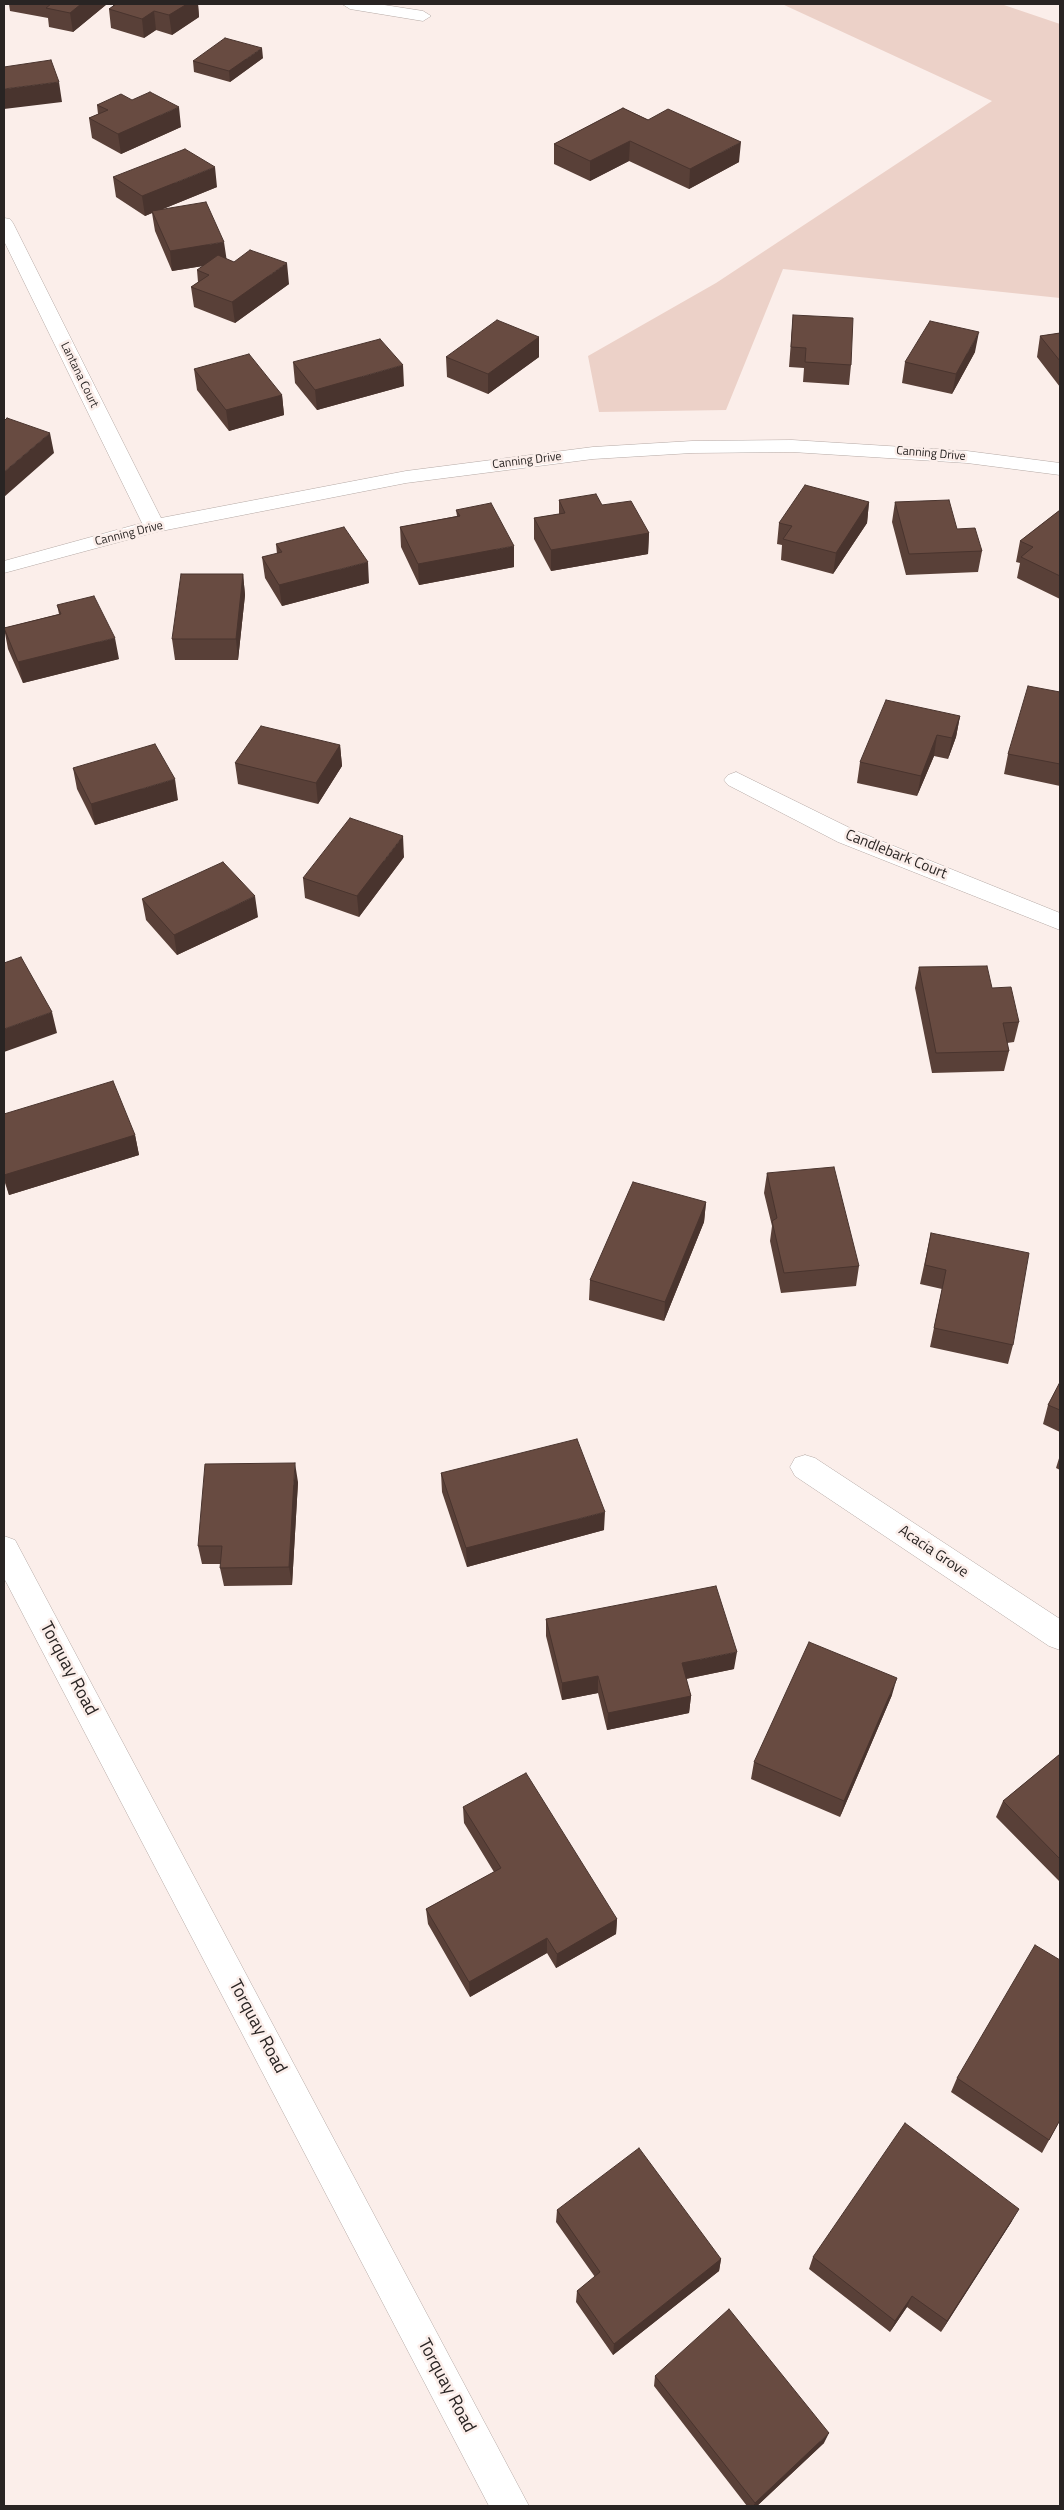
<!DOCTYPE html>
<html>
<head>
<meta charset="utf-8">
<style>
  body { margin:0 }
  #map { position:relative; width:1064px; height:2510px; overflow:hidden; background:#fbeeea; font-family:"Titillium Web",sans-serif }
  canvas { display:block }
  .frame { position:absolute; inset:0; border:5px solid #292423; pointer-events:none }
</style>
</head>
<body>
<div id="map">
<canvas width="1064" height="2510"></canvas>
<div class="frame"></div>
</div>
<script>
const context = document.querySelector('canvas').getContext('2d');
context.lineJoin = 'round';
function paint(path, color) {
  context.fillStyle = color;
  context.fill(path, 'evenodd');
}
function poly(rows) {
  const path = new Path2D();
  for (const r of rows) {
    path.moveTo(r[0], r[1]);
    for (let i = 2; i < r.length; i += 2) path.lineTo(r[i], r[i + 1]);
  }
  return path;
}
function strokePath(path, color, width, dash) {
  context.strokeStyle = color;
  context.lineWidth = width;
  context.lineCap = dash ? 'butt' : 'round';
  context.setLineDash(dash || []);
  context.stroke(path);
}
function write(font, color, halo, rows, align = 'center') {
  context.font = font + ' "Titillium Web",sans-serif';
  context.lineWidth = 5;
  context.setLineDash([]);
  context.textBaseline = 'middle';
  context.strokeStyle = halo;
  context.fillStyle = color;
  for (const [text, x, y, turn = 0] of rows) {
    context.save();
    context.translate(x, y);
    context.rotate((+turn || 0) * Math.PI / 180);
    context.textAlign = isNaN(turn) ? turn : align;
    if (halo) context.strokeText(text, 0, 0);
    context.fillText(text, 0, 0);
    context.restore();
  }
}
paint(poly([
  [782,4,1001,4,1060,24,1060,298,783,269,726,410,599,412,588,356,716,283,992,101]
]), '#ecd1c8');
const minor = poly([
  [342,4,378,4,423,11,431,16,423,21,350,9,342,4],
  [4,218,10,219,13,223,161,518,406,471,593,447,692,441,792,440,967,451,1060,463,1060,475,967,463,792,452,692,453,593,459,406,483,156,532,4,573,4,561,142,523,4,241,4,218],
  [736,772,854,830,1060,913,1060,930,838,842,728,785,724,780,728,775,736,772],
  [805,1455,815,1458,1060,1619,1060,1650,1049,1646,795,1476,790,1467,795,1458,805,1455]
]);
const tertiary = poly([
  [4,1536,15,1540,529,2506,489,2506,4,1578,4,1536]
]);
strokePath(minor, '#b5a9a5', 1);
strokePath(tertiary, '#b5a9a5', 1);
paint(minor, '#fff');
paint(tertiary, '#fff');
paint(poly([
  [9,4,107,4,73,32,49,27,48,18,10,11],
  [113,4,198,4,199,17,172,35,156,30,144,38,111,28,109,9,113,6],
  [263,58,230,82,194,72,193,61],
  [132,100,181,127,121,154,92,138,89,118,98,114,97,105],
  [623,108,739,162,689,189,629,161,590,181,554,164,554,144],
  [113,177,217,187,163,209,226,259,289,284,235,323,194,307,191,287,198,282,197,270,203,266,172,271,155,231,152,213,145,216,116,197],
  [793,315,851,365,849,385,803,382,804,368,789,367],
  [1060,333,1060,387,1037,357,1040,336],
  [539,337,539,357,488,394,447,377,446,357],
  [975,352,952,394,902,383,905,362],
  [293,362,404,386,317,410,295,383],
  [194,369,282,395,284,415,229,431,197,390],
  [559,500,602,505,649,533,648,554,551,571,534,539,534,518,559,514],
  [869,502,867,523,833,574,781,560,782,545,777,544,779,523],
  [895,502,957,529,982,551,978,572,906,575,892,522],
  [456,510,514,567,419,585,401,547,400,527,457,516],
  [1060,510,1060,599,1017,578,1020,563,1016,562,1020,541],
  [276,544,369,583,282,606,265,578,262,557,277,554],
  [243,574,245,595,238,660,175,660,172,639],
  [57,605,119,659,23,683,8,649,4,628,59,614],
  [1060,692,1060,786,1004,774,1008,754],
  [960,716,956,737,948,759,934,756,917,796,857,783,860,762],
  [340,745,342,766,318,804,238,784,235,763],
  [73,768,178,800,95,825,77,789],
  [404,857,359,917,305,898,303,878],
  [142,899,258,917,177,955,146,920],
  [919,967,992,988,1019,1022,1014,1042,1007,1043,1009,1051,1004,1071,932,1073,915,988],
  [4,1114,135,1135,139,1155,9,1195,4,1180],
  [767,1173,859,1266,856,1286,781,1293,770,1241,772,1226,764,1193],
  [706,1202,704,1222,664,1321,589,1300,590,1280],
  [931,1233,1013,1345,1008,1364,930,1347,942,1289,920,1284],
  [1060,1382,1060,1432,1043,1424,1048,1405],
  [1060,1455,1060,1470,1056,1468],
  [441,1473,604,1530,467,1567,442,1492],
  [298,1482,292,1585,224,1586,220,1568,221,1564,202,1564,198,1546],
  [546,1619,734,1669,686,1679,691,1696,689,1713,607,1730,598,1693,562,1700,546,1636],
  [892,1695,840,1817,751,1779,754,1762],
  [1060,1754,1060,1882,996,1817,1003,1801],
  [463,1807,617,1919,616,1934,556,1968,547,1953,470,1997,428,1924,426,1909,494,1872,464,1823],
  [957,2078,1060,2120,1042,2153,951,2092],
  [557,2210,721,2259,719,2271,613,2355,576,2302,577,2291,595,2277,556,2222],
  [1012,2221,941,2332,907,2307,890,2332,809,2269,813,2257],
  [655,2376,824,2443,757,2506,747,2506,654,2386]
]), '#594038');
paint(poly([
  [81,4,107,4,73,32,70,13],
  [187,4,198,4,199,17,172,35,169,15],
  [154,11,156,30,144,38,142,19],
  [262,48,263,58,230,82,229,71],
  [59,82,62,102,4,109,4,89],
  [179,107,181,127,121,154,118,134],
  [630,141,629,161,590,181,590,161],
  [741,142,739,162,689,189,690,169],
  [215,167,217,187,153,213,152,211,152,213,145,216,142,196],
  [224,242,227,262,172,271,170,251],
  [287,263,289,284,235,323,232,302],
  [979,332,975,352,952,394,956,374],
  [539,337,539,357,488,394,488,374],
  [403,365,404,386,317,410,315,390],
  [282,395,284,415,229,431,226,410],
  [50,433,54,453,4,497,4,472],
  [869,502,867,523,833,574,836,553],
  [649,533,648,554,551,571,551,550],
  [514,546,514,567,419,585,418,564],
  [368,562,369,583,282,606,279,585],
  [243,574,245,595,238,660,236,639],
  [115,638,119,659,23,683,18,662],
  [960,716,956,737,948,759,952,738],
  [937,735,934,756,917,796,921,776],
  [340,745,342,766,318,804,316,783],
  [175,779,178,800,95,825,91,804],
  [403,836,404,857,359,917,357,896],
  [255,896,258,917,177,955,174,935],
  [52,1012,57,1033,4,1052,4,1029],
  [135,1135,139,1155,9,1195,4,1175],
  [706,1202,704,1222,664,1321,665,1302],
  [295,1463,298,1482,292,1585,289,1567],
  [605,1512,604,1530,467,1567,466,1548],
  [737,1652,734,1669,680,1680,682,1663],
  [598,1676,598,1693,562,1700,562,1683],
  [897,1678,892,1695,840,1817,844,1801],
  [691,1696,689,1713,607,1730,608,1713],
  [617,1919,616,1934,556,1968,557,1954],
  [547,1938,547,1953,470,1997,469,1982],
  [1019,2209,1012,2221,941,2332,947,2321],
  [721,2259,719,2271,613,2355,614,2344],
  [912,2296,907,2307,890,2332,895,2321],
  [829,2433,824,2443,757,2506,753,2506,755,2503]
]), '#49342e');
const building = poly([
  [51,4,81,4,70,13,46,8,51,4],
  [116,4,187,4,169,15,154,11,142,19,109,9,116,4],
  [225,38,262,48,229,71,193,61,225,38],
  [51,60,59,82,4,89,4,67,51,60],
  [150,92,179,107,118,134,89,118,108,110,97,105,121,94,132,100,150,92],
  [623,108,648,120,668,109,741,142,690,169,630,141,590,161,554,144,623,108],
  [185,149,215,167,142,196,113,177,185,149],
  [206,202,224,242,170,251,152,211,206,202],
  [250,250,287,263,232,302,191,287,209,275,197,270,218,255,234,262,250,250],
  [793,315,853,318,851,365,805,362,806,348,791,347,793,315],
  [497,320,539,337,488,374,446,357,497,320],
  [930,321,979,332,956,374,905,362,930,321],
  [1060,333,1060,361,1040,336,1060,333],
  [380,339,403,365,315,390,293,362,380,339],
  [249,354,282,395,226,410,194,369,249,354],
  [7,418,50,433,4,472,4,421,7,418],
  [805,485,869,502,836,553,783,539,792,526,779,523,805,485],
  [596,494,602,505,631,501,649,533,551,550,534,518,565,513,559,500,596,494],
  [949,500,957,529,975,528,982,551,909,554,895,502,949,500],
  [491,503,514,546,418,564,400,527,460,516,456,510,491,503],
  [1060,510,1060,576,1021,557,1033,547,1020,541,1060,510],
  [344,527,368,562,279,585,262,557,282,552,276,544,344,527],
  [181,574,243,574,236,639,172,639,181,574],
  [94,596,115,638,18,662,4,628,61,614,57,605,94,596],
  [1028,686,1060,692,1060,764,1008,754,1028,686],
  [886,700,960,716,952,738,937,735,921,776,860,762,886,700],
  [261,726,340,745,316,783,235,763,261,726],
  [155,744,175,779,91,804,73,768,155,744],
  [350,818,403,836,357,896,303,878,350,818],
  [223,862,255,896,174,935,142,899,223,862],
  [21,957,52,1012,4,1029,4,963,21,957],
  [987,966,992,988,1011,987,1019,1022,1003,1023,1009,1051,936,1053,919,967,987,966],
  [113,1081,135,1135,4,1175,4,1114,113,1081],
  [834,1167,859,1266,784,1273,772,1221,777,1218,767,1173,834,1167],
  [633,1182,706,1202,665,1302,590,1280,633,1182],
  [931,1233,1029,1253,1013,1345,934,1328,946,1270,925,1265,931,1233],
  [1060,1382,1060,1410,1048,1405,1060,1382],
  [577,1439,605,1512,466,1548,441,1473,577,1439],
  [295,1463,289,1567,220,1568,222,1546,198,1546,205,1464,295,1463],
  [716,1586,737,1652,682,1663,691,1696,608,1713,598,1676,562,1683,546,1619,716,1586],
  [809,1642,897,1678,844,1801,754,1762,809,1642],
  [1060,1754,1060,1859,1003,1801,1060,1754],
  [526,1773,617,1919,557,1954,547,1938,469,1982,426,1909,501,1868,463,1807,526,1773],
  [1035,1945,1060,1960,1060,2120,1049,2140,957,2078,1035,1945],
  [905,2123,1019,2209,947,2321,912,2296,895,2321,813,2257,905,2123],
  [639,2148,721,2259,614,2344,577,2291,600,2272,557,2210,639,2148],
  [729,2309,829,2433,755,2503,655,2376,729,2309]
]);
paint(building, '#684b41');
strokePath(building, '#49342e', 1);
write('12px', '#292423', '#fbeeea', [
  ["Lantana Court",79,375,64],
  ["Canning Drive",931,454,5],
  ["Canning Drive",527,461,-7],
  ["Canning Drive",129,534,-14]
]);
write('15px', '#292423', '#fbeeea', [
  ["Candlebark Court",896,855,22],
  ["Acacia Grove",933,1552,34]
]);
write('18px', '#292423', '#fbeeea', [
  ["Torquay Road",68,1669,62],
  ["Torquay Road",257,2027,62],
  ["Torquay Road",446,2386,62]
]);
</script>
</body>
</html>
